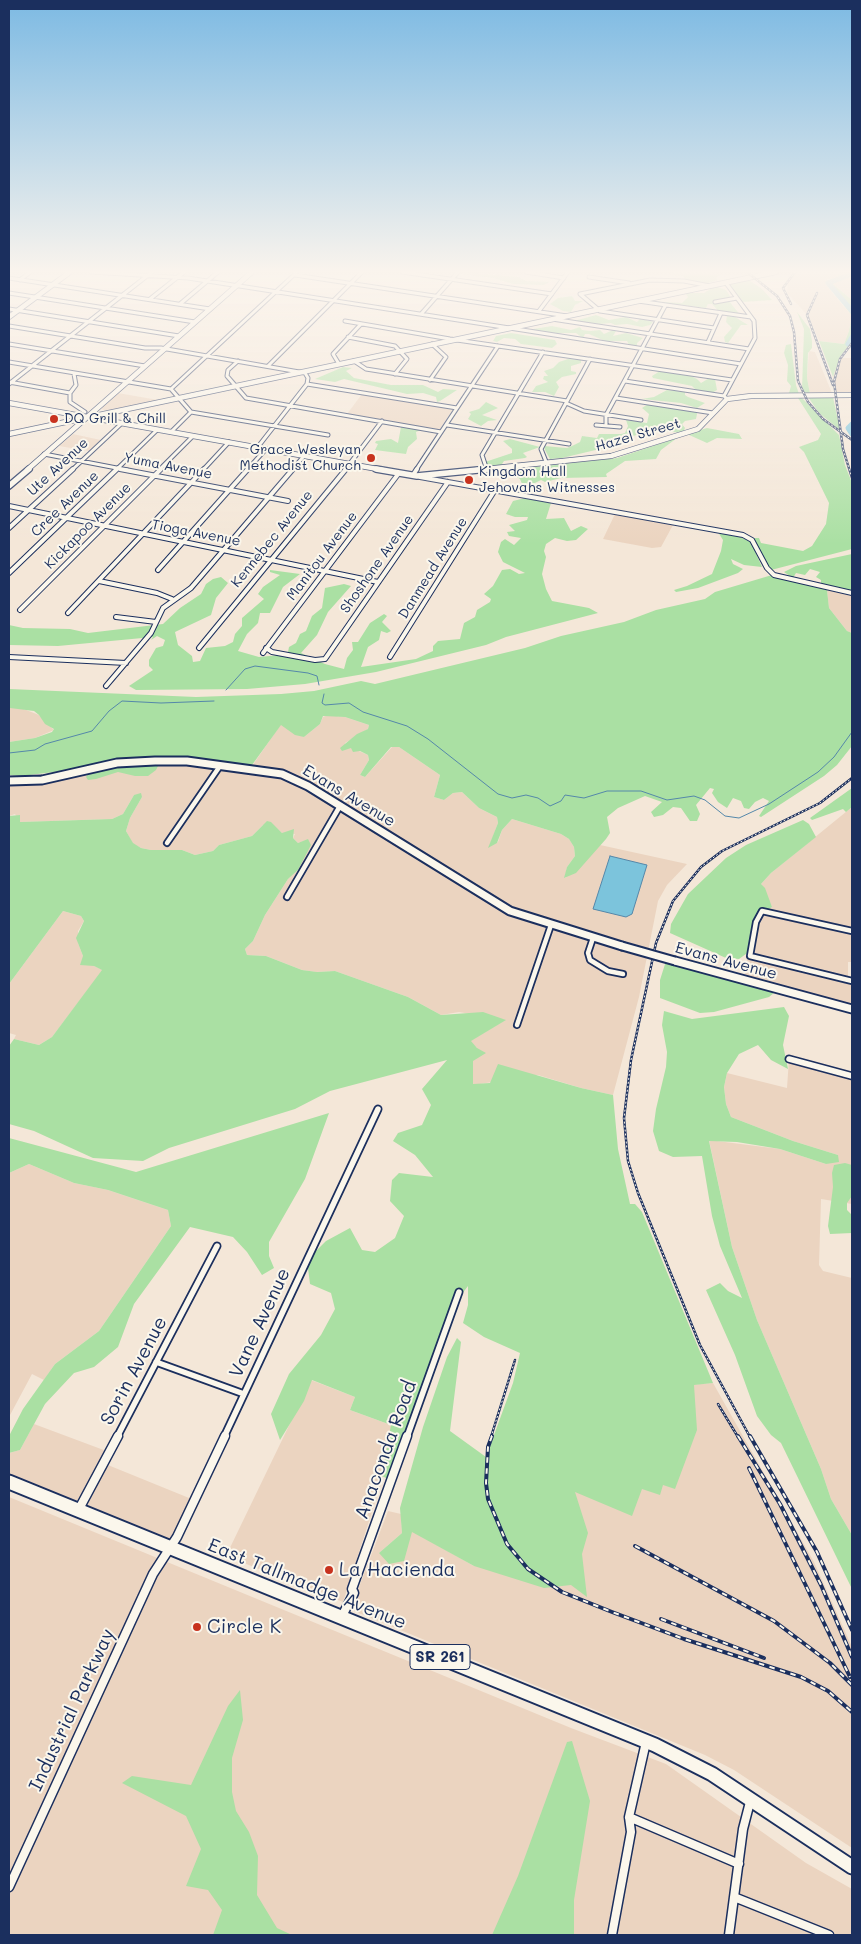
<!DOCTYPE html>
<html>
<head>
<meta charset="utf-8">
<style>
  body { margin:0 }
  #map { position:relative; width:861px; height:1944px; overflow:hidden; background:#f4e7d8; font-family:Mali,sans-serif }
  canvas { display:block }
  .frame { position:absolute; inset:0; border:10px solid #1b2f5e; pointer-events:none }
</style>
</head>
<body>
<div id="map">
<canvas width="861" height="1944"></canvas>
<div class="frame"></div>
</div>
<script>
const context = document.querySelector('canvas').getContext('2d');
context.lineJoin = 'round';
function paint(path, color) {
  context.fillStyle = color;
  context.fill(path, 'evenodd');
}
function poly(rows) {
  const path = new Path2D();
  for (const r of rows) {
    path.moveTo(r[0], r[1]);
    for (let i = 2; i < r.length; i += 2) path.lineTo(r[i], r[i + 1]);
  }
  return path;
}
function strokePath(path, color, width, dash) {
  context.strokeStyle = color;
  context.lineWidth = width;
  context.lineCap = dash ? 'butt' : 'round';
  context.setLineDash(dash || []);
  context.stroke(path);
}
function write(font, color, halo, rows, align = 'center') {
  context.font = font + ' Mali,sans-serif';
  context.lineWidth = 4;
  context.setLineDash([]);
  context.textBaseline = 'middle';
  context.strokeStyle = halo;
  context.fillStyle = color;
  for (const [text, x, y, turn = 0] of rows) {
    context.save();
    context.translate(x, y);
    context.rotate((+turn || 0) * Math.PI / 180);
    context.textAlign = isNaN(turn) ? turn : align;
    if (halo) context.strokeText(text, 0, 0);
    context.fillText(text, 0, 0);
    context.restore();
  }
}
paint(poly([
  [796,272,838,272,838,277,825,280,826,285,852,316,849,331,844,344,819,341,809,317,787,293,788,280],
  [852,277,852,300,833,284,837,279],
  [809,351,815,352,832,393,810,394,807,378],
  [839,358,852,358,852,394,837,394,833,377],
  [118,393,158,400,109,412,101,409],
  [362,394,453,409,439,430,347,414],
  [73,434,101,440,89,451,59,446],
  [615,514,673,525,661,547,652,548,603,539],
  [827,590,852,596,852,633,847,631,829,608],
  [9,704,10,708,21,708,39,715,54,730,35,738,9,742],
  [328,715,345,717,369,725,368,729,345,743,346,748,352,748,368,755,369,760,360,775,365,777,392,747,399,747,440,775,434,797,444,800,453,793,462,792,479,808,497,817,498,823,489,847,498,842,502,830,512,819,561,834,569,839,574,847,575,856,567,867,565,878,600,845,687,864,667,885,658,901,639,997,613,1095,581,1088,538,1075,473,1085,473,1061,477,1048,470,1041,505,1020,459,1012,441,1015,408,997,335,971,316,972,302,970,266,956,247,955,245,949,253,941,265,915,288,879,298,870,304,841,298,843,293,838,295,834,282,833,274,826,263,825,252,836,219,845,213,851,195,855,182,850,151,850,141,848,133,844,126,831,130,818,142,797,134,795,123,814,112,819,20,822,15,814,9,816,9,781,34,780,155,761,250,769,281,724,304,737,320,724,323,717],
  [852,807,852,962,848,962,848,981,852,982,852,1006,745,977,751,931,756,916,760,912,769,914,767,909,772,907,761,884,771,873],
  [63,911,81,916,84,921,78,931,78,943,83,956,94,966,103,970,52,1037,39,1045,14,1039,16,1035,9,1033,9,984],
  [789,1059,852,1076,852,1204,821,1199,819,1265,823,1271,852,1278,852,1535,831,1499,821,1469,757,1320,732,1247,709,1140,780,1149,826,1164,838,1155,793,1141,731,1117,726,1104,724,1087,727,1073,787,1088],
  [29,1164,74,1183,108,1190,168,1210,171,1226,99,1331,55,1364,44,1380,32,1374,9,1417,9,1173],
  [311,1380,355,1397,350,1410,399,1428,343,1602,226,1556],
  [713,1383,814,1562,852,1647,852,1848,734,1770,705,1755,354,1611,354,1600,388,1511,401,1514,402,1533,379,1553,412,1531,474,1566,530,1521,660,1387],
  [34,1424,109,1452,103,1463,194,1500,174,1543,9,1482,9,1453,20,1450],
  [9,1497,571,1728,666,1764,806,1863,852,1889,852,1935,9,1935]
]), '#ebd4c0');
paint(poly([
  [464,272,519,277,526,281,550,282,543,285,513,284,494,278,460,274],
  [672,272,709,272,720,275,716,278,718,280,705,284,685,280,683,276,672,275],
  [838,272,852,274,852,277,837,279,833,284,852,300,852,341,840,357,833,377,819,341,844,344,849,331,852,316,825,281,838,277],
  [749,280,762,289,772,300,742,302,729,284],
  [715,286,726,290,730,296,729,301,741,316,720,313,712,304,708,304,706,308,647,301,682,303,688,297,685,293,704,293],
  [572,296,575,301,583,301,575,305,571,312,563,311,550,304,558,298],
  [797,312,810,329,812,341,812,348,808,353,807,378,810,394,804,392,802,389,804,329],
  [596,315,609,320,626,317,637,322,640,319,638,318,653,322,650,325,642,327,627,324,615,325,611,323,599,324,574,321],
  [727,316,735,317,748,325,741,325,728,343,725,342,724,337,732,328,726,322],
  [552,326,571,330,580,327,582,330,590,331,600,330,604,334,613,330,616,331,613,336,626,333,643,338,637,343,637,347,629,345,627,341,605,341,589,334,585,334,583,338,576,333,552,333,527,330],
  [511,333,555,340,557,344,552,348,521,344,515,339,504,338,497,342,493,341,496,336],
  [791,344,796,385,799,394,789,393,791,386,787,381,788,365,784,353,786,345],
  [568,359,581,360,581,363,571,366,571,371,576,372,576,374,562,377,556,382,559,387,554,396,545,392,532,392,536,386,548,382,543,379,544,376,548,376,544,371,553,368,559,362],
  [343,367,352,368,346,371,354,378,391,385,423,385,438,392,443,389,457,390,440,401,437,402,436,397,423,393,407,394,344,379,335,382,315,379],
  [660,371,687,374,697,379,701,383,711,377,715,379,717,390,712,393,697,391,692,386,653,378,652,376],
  [667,390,685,392,685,395,688,397,705,403,697,408,681,403,642,399,654,397],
  [808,397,833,397,840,430,819,413],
  [798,398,802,398,839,435,845,465,852,483,852,549,771,570,761,556,754,538,759,538,761,543,803,551,812,546,826,524,829,503,804,452,799,447,818,440,821,434],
  [486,402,498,408,482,415,497,420,488,421,481,426,468,419,471,414,469,412,479,409],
  [648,404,697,411,697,414,696,419,685,421,682,424,685,428,683,433,654,430,616,441,604,448,562,458,550,459,545,450,544,446,567,448,572,446,580,442,582,436,597,438,599,434,621,434,625,433,628,426,626,420,647,423,649,414,642,408],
  [401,427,421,430,416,432,417,439,408,447,406,454,375,450,378,444,375,443,376,441,391,439,398,443],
  [707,428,739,434,742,439,717,438,707,443,687,434],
  [677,438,661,450,656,459,625,461,606,474,607,477,561,478,545,482,541,480,533,484,528,490,524,489,520,479,515,476,494,477,490,474,501,471,617,458],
  [510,439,540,447,523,453,527,457,525,458,504,461,500,467,493,468,485,462,512,453,512,449,503,441],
  [525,498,551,503,546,519,564,518,571,531,581,526,588,529,576,540,567,541,555,538,546,544,544,551,546,557,542,574,546,589,552,601,589,608,598,613,506,637,486,645,376,672,305,684,247,689,136,690,129,686,153,670,149,666,149,660,156,648,163,646,165,640,157,636,151,640,153,637,58,646,9,645,9,625,23,628,70,629,88,633,163,624,180,608,201,594,206,584,213,579,221,577,228,583,216,598,211,615,175,632,178,645,192,656,193,662,200,661,206,648,225,646,233,642,235,634,242,626,242,618,264,599,258,594,263,587,280,575,270,572,270,570,300,574,283,587,270,613,260,613,258,623,247,634,238,651,259,657,291,654,288,652,289,647,296,643,300,634,306,631,312,616,322,608,325,588,344,584,351,586,328,612,317,635,301,653,325,664,344,669,347,658,353,650,352,642,358,642,370,623,384,614,387,616,382,622,391,631,387,633,381,631,379,640,368,647,361,667,416,659,433,651,433,646,438,641,460,639,464,623,475,617,477,610,490,602,491,599,484,594,493,586,502,570,510,569,519,574,525,573,503,562,498,552,501,542,505,539,514,545,521,538,509,536,507,532,515,531,509,525,527,520,528,517,515,517,506,514,513,501],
  [718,532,738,536,751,542,762,567,744,565,731,559,733,564,743,569,738,573,698,588,676,592,674,590,687,586,712,574,721,551,723,540],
  [852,554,852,591,821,583,821,580,816,577,820,572,810,569,805,575,796,573,793,578,784,572,796,566],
  [772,575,827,590,829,608,847,631,852,633,852,746,837,765,824,776,761,817,759,816,769,801,763,798,755,802,749,809,744,808,741,801,733,798,727,808,718,802,712,793,714,789,710,788,696,805,700,814,697,821,690,821,681,808,673,807,663,815,654,817,651,812,662,802,645,796,618,808,607,817,610,833,606,839,576,873,564,878,567,867,575,856,574,847,569,839,561,834,512,819,502,830,497,843,488,848,498,823,497,817,479,808,462,792,453,793,444,800,434,797,440,775,399,747,391,747,365,777,360,775,369,760,368,755,360,751,353,752,351,748,342,751,340,748,357,734,368,729,369,725,345,717,323,716,320,724,304,737,295,735,281,725,252,765,111,761,101,761,87,768,21,776,9,775,9,742,35,738,52,732,54,729,45,724,39,715,34,711,10,708,9,689,196,697,281,694,314,691,361,681,375,684,525,648,561,636,624,622,656,610,705,599,715,592],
  [159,764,156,770,148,776,135,776,118,772,96,779,88,780,86,777,90,771,113,766],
  [852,788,852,807,846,812,843,809,812,820,810,818],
  [141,793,142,797,130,818,126,831,133,843,141,848,151,850,182,850,195,855,213,851,219,845,252,836,267,821,271,822,282,833,294,829,293,838,298,843,308,839,311,845,298,870,288,879,265,915,253,941,245,949,247,955,266,956,302,970,317,972,335,971,408,997,441,1015,483,1012,506,1020,471,1041,477,1048,486,1053,473,1061,473,1084,490,1083,498,1064,581,1088,613,1095,618,1149,630,1204,635,1204,642,1212,713,1383,694,1385,697,1430,675,1489,663,1485,660,1495,642,1489,632,1516,575,1492,588,1533,582,1554,587,1597,571,1585,544,1588,474,1566,412,1532,404,1561,389,1564,379,1553,402,1533,400,1508,423,1427,447,1357,457,1338,461,1342,450,1431,486,1457,513,1383,520,1353,484,1337,463,1323,468,1305,468,1286,449,1311,390,1480,382,1476,391,1425,350,1410,355,1397,312,1380,304,1401,280,1440,271,1414,289,1374,321,1335,335,1309,331,1293,310,1284,307,1260,326,1241,350,1228,362,1250,375,1252,395,1238,404,1216,390,1201,392,1180,399,1173,433,1177,415,1155,393,1141,398,1133,422,1125,431,1105,422,1089,447,1060,330,1091,295,1109,169,1148,143,1161,93,1158,34,1131,9,1124,9,1046,14,1039,39,1045,52,1037,102,970,94,966,80,965,83,956,76,938,84,921,81,916,63,911,9,984,9,816,20,815,20,822,112,819,123,814,134,795],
  [803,820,809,824,816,837,771,873,761,884,765,888,772,907,756,916,751,931,750,951,739,959,726,958,670,933,671,924,688,894,726,858,746,845],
  [666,961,750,984,775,992,769,997,714,1012,700,1013,660,998,660,980],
  [784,1007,789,1016,783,1045,788,1069,771,1060,758,1045,739,1054,727,1073,724,1087,726,1104,731,1117,793,1141,838,1155,839,1162,826,1164,780,1149,737,1142,709,1141,732,1247,757,1320,821,1469,831,1499,852,1535,852,1589,781,1443,771,1435,757,1416,735,1355,706,1290,720,1283,728,1291,742,1298,720,1246,712,1216,702,1156,673,1157,659,1151,653,1131,656,1109,666,1067,667,1052,662,1025,664,1011,692,1019],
  [329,1113,305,1179,269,1242,269,1256,274,1268,262,1275,247,1252,233,1237,190,1227,134,1304,118,1347,94,1367,74,1373,45,1404,20,1450,9,1453,9,1436,23,1409,55,1364,99,1331,171,1226,168,1210,108,1190,74,1183,29,1164,9,1173,9,1138,136,1172],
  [845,1163,852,1165,852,1196,847,1203,847,1210,852,1215,852,1233,830,1234,828,1226,833,1187,832,1173,834,1165],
  [240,1690,243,1720,232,1758,232,1792,236,1811,249,1832,258,1856,257,1895,277,1928,292,1935,213,1935,222,1910,208,1890,186,1886,201,1849,186,1816,122,1783,132,1776,191,1785,228,1706],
  [572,1741,590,1801,574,1900,574,1935,492,1935,518,1876,567,1742]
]), '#aae0a3');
const water = poly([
  [610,856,647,865,632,914,626,917,593,909,610,856]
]);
paint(water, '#7cc4dc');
strokePath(water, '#58a', 1);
strokePath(poly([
  [226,690,245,669,255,666,308,673,317,676,319,685],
  [324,694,322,703,325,705,349,703,363,712,407,726,428,739,498,794,512,798,526,795,538,798,550,806,561,801,565,795,584,798,607,791,641,791,667,800,694,796,705,800,725,816,739,818,769,804,818,772,834,757,852,732],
  [9,753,35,750,45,744,92,731,109,711,122,701,161,703,214,701]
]), '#58a', 1);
strokePath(poly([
  [852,274,828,283,852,311],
  [852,337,848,344,852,346],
  [852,424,848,428,852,434]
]), '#7cc4dc', 5);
const streetFar4 = poly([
  [91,272,188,278,741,364],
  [297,272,171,389,191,412,328,435],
  [402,272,552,294],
  [526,272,564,278],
  [295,275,567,316],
  [589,277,629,283],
  [9,278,210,309],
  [20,280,30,272],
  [726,283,754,321,755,338,724,396,727,399],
  [710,286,684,281,650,280,580,294,600,311,714,328],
  [9,293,195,322],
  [150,299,184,272],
  [638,301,751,317],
  [715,302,737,298],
  [180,304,218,272],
  [9,309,179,336],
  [539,311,568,272],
  [422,313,458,272],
  [552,319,749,349],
  [345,321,450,339,732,380],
  [9,326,145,348,161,348,305,373,308,378,307,384,257,448],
  [348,337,395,346,407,359,395,374],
  [708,342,721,313],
  [9,344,145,366],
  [238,361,228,370,227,376,246,398,441,432],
  [354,361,366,369,567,401],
  [9,362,171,389],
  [339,364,333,354,361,324],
  [268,366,362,272],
  [74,374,76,385,70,393,70,402,85,412],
  [430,380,446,357,432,344],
  [625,381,724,396],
  [9,382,70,393],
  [9,384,152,272],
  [307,384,457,408],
  [616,398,713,413],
  [566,403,584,411,641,420],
  [447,425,569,444],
  [596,425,620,427],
  [606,425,606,415,665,306],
  [171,432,191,412],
  [44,454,127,470],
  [547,464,541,449,590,359],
  [72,470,122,423],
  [116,470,157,430],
  [159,470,193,436],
  [203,470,229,442],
  [247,470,266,449],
  [292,470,304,456],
  [345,470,382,421],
  [416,470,498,346],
  [487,470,482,455,543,352]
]);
const streetFar3 = poly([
  [120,469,288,501],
  [413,475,417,469],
  [420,477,743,535,752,540,767,568,774,575,852,593],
  [9,506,378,582],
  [9,528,73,469],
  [158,570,248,469],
  [9,573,117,469],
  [99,581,157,593,172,599],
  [20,610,161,469],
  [68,613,204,469],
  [116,617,156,622],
  [199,648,346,469],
  [266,648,272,652,315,660,325,659,448,482],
  [263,653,399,473],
  [9,657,126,663],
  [390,657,495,490],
  [106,686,151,633,163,608,191,588,293,469]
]);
const streetFar2 = poly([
  [167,843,220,766],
  [287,897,340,806],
  [852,931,762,911,756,922,750,956,852,981],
  [593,938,588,953,590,960,608,971,623,974],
  [517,1025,551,925]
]);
const streetFar1 = poly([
  [789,1059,852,1076],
  [156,1362,244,1394],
  [117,1437,217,1246],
  [224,1437,378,1109],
  [407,1437,459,1292]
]);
const street = poly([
  [79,1509,118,1436],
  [342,1616,354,1593,352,1589,407,1436],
  [629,1817,739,1864],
  [9,1887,153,1574,177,1537,225,1436],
  [734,1897,829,1935],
  [612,1935,631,1832,629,1817,646,1742],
  [729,1935,743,1829,750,1802]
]);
const secondaryFar2 = poly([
  [9,317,70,272],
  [9,403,383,470],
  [9,434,776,272],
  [27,470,252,272],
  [476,470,611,456,698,429,727,399,751,396,852,395]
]);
const secondaryFar1 = poly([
  [376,469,417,476,488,469],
  [9,486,29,469]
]);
const secondary = poly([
  [9,781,42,780,117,763,155,761,187,761,282,774,308,786,510,911,622,946],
  [675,961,852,1009]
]);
const primary = poly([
  [9,1482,655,1745,712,1774,852,1867]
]);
strokePath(streetFar4, '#1b2f5e', 5);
strokePath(streetFar3, '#1b2f5e', 6);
strokePath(streetFar2, '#1b2f5e', 8);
strokePath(streetFar1, '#1b2f5e', 9);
strokePath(street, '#1b2f5e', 11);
strokePath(secondaryFar2, '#1b2f5e', 6);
strokePath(secondaryFar1, '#1b2f5e', 8);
strokePath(secondary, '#1b2f5e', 11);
strokePath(primary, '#1b2f5e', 17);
strokePath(streetFar4, '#fbf7ec', 3);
strokePath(streetFar3, '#fbf7ec', 4);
strokePath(streetFar2, '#fbf7ec', 4.5);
strokePath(streetFar1, '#fbf7ec', 5.5);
strokePath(street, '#fbf7ec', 8);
strokePath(secondaryFar2, '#fbf7ec', 4.5);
strokePath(secondaryFar1, '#fbf7ec', 5.5);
strokePath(secondary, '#fbf7ec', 7);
strokePath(primary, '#fbf7ec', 13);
const railFar1 = poly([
  [747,272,777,296,790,316,794,332,798,381,808,402,823,419,852,440],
  [817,293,807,315,833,385],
  [791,304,783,288,795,272],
  [852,343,840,359,834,382,843,449,852,478],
  [718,1404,738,1437],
  [491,1437,515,1360],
  [750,1437,700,1345,638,1193,628,1161,624,1118,631,1060,656,943,673,901,701,867,722,851,820,803,852,778]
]);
const rail = poly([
  [492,1436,488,1447,486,1483,488,1499,507,1544,528,1569,562,1592,612,1612,684,1639,801,1677,828,1691,852,1712],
  [738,1436,780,1504,821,1585,852,1657],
  [750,1436,817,1552,852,1630],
  [749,1468,850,1677],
  [635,1546,774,1621,830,1663,852,1685],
  [661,1619,764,1658]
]);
strokePath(railFar1, '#1b2f5e', 2.5);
strokePath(rail, '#1b2f5e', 4);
strokePath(railFar1, '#fbf7ec', 1, [2]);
strokePath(rail, '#fbf7ec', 2, [5.5]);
const secondaryBridge = poly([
  [622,946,675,961]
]);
strokePath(secondaryBridge, '#1b2f5e', 11, []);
strokePath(secondaryBridge, '#fbf7ec', 7);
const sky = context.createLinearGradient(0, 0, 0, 544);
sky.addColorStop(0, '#7dbae3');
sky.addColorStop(0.5, '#faf4ed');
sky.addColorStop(1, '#faf4ed00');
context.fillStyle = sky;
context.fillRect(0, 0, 861, 544);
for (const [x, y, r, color] of [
  [54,419,5,"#c8321e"],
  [371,458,5,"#c8321e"],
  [469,480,5,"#c8321e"],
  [329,1570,5,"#c8321e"],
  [197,1627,5,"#c8321e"]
]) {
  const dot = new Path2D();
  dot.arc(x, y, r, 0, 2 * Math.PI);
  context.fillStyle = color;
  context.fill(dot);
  strokePath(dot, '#fbf7ec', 2);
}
write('14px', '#1b2f5e', '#fbf7ec', [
  ["DQ Grill & Chill",64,419],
  ["Grace Wesleyan",361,450,"right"],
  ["Methodist Church",361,466,"right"],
  ["Kingdom Hall",479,472],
  ["Jehovahs Witnesses",479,488]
], 'left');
write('14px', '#1b2f5e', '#fbf7ec', [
  ["Hazel Street",638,435,-16],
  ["Yuma Avenue",168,466,11],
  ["Ute Avenue",58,467,-43],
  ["Cree Avenue",65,504,-44],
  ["Kickapoo Avenue",88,526,-45],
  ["Tioga Avenue",196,533,11],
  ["Kennebec Avenue",272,539,-51],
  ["Manitou Avenue",322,556,-53],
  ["Shoshone Avenue",377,564,-55],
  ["Danmead Avenue",433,568,-58]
]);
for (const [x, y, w] of [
  [440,1657,60]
]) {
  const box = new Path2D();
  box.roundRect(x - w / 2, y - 12.5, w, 25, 4);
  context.fillStyle = '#fbf7ec';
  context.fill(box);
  strokePath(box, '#1b2f5e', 1);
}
write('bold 15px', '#1b2f5e', null, [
  ["SR 261",440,1657]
]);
write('16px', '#1b2f5e', '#fbf7ec', [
  ["Evans Avenue",349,796,31],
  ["Evans Avenue",726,961,15]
]);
write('19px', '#1b2f5e', '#fbf7ec', [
  ["Vane Avenue",260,1323,-65],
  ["Sorin Avenue",134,1371,-62],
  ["Anaconda Road",386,1450,-70],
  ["East Tallmadge Avenue",307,1584,22],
  ["Industrial Parkway",72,1710,-65]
]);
write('19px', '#1b2f5e', '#fbf7ec', [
  ["La Hacienda",339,1570],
  ["Circle K",207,1627]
], 'left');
</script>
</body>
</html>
